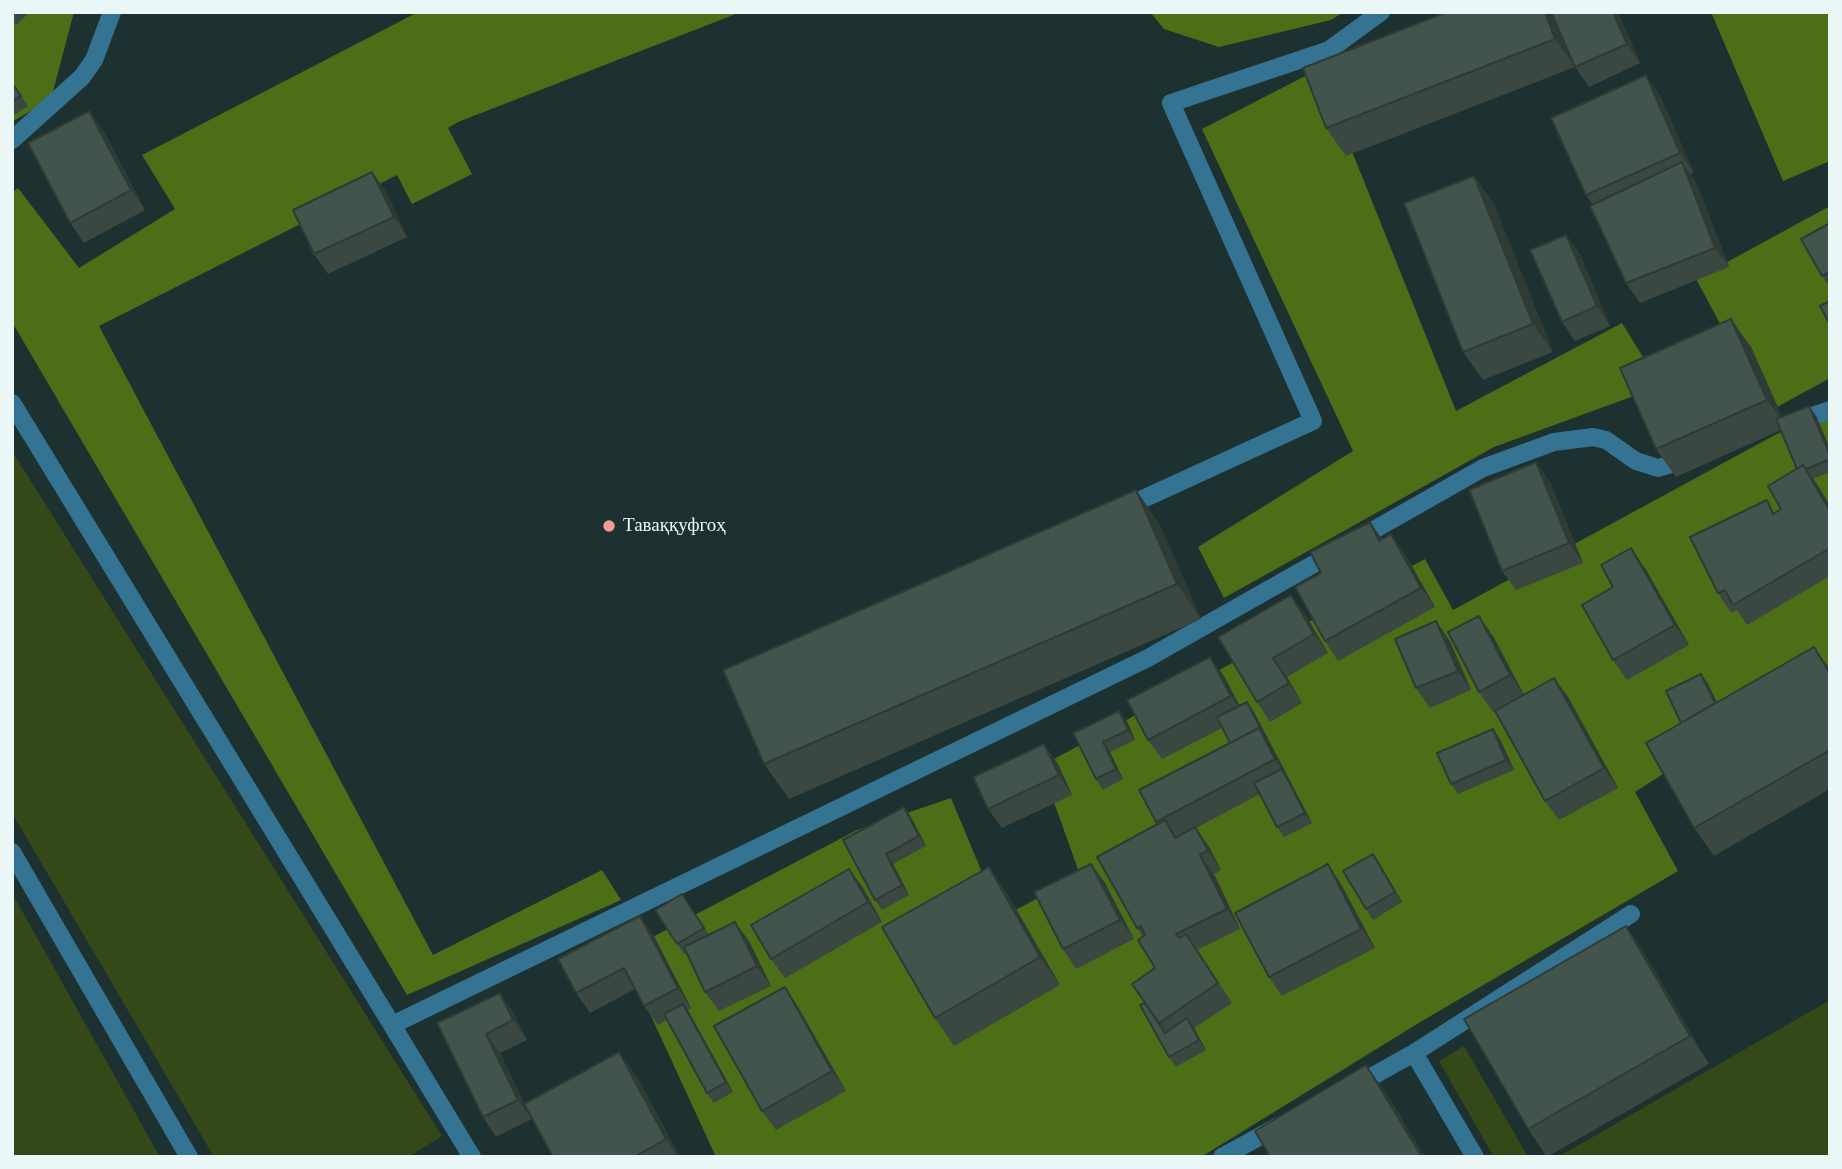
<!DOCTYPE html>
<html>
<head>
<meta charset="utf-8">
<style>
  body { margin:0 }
  #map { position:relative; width:1842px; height:1169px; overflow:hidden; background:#1d3131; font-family:Georgia,serif }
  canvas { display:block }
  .frame { position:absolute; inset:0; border:14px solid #ebf7f7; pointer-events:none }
</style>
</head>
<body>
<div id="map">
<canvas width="1842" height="1169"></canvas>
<div class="frame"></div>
</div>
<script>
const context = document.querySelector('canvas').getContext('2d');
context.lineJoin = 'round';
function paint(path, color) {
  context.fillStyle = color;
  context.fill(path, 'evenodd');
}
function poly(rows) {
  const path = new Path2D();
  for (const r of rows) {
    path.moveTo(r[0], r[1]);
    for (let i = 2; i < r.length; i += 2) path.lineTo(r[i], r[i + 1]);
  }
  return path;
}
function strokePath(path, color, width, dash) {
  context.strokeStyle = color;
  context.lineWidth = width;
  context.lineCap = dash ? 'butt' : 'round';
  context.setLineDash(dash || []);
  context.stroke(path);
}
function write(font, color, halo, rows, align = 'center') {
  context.font = font + ' Georgia,serif';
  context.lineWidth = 6;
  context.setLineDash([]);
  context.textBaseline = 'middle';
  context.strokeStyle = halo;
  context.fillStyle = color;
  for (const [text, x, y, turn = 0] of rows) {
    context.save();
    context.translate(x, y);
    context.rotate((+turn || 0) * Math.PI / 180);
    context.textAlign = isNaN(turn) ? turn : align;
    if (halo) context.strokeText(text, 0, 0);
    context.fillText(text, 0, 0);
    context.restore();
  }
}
paint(poly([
  [12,451,442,1136,408,1157,214,1157,12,813],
  [12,893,160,1157,12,1157],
  [1830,1000,1830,1157,1558,1157],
  [1464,1046,1528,1157,1494,1157,1439,1061]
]), '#344818');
paint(poly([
  [12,12,74,12,51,99,12,122],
  [418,12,741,12,458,122,448,128,472,174,412,204,397,175,99,326,433,955,602,870,621,900,407,995,12,322,12,193,18,188,79,268,175,209,142,155],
  [1150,12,1344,12,1331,20,1219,47,1164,29],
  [1711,12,1830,12,1830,161,1783,181],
  [1319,69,1456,411,1622,323,1661,386,1494,447,1224,598,1198,547,1353,451,1202,129],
  [1830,206,1830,378,1768,412,1696,279],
  [1830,409,1830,666,1635,792,1678,871,1422,1021,1201,1157,716,1157,622,953,857,830,951,798,1001,918,1080,875,1041,766,1425,559,1453,610,1773,436]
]), '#4c6e16');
strokePath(poly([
  [12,140,82,77,94,60,112,12],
  [12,403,392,1025,1148,658,1483,468,1554,442,1593,437,1606,440,1636,461,1658,468,1688,459],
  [1794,422,1830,410],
  [1121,509,1313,421,1171,103,1329,50,1381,12],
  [12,852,189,1157],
  [392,1025,472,1157],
  [1353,1087,1414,1053],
  [1222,1157,1279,1126],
  [1475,1157,1414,1053,1631,914]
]), '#347392', 18);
paint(poly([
  [12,12,30,12,16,25,12,21],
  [1618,12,1640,63,1589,87,1575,67,1571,56,1575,67,1346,156,1326,128],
  [12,82,28,106,12,116],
  [1660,95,1694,173,1690,174,1696,182,1729,267,1640,303,1626,283,1593,205,1586,195],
  [89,111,103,130,145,210,84,243,70,223],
  [372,172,386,192,407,237,328,274,314,254],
  [1474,176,1494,204,1553,352,1483,380,1463,352],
  [1830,223,1830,287,1822,276],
  [1566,235,1580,254,1610,326,1575,341,1562,322],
  [1751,347,1782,417,1809,406,1816,416,1830,449,1830,472,1813,479,1830,506,1830,576,1747,625,1737,610,1731,613,1718,593,1775,512,1781,509,1797,469,1781,430,1676,477,1656,449],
  [1536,462,1550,482,1583,563,1516,590,1502,571],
  [1136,490,1160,525,1201,619,789,799,764,764],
  [1370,522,1382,539,1405,554,1435,607,1338,661,1325,641,1321,573],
  [1645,568,1689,645,1627,680,1613,660],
  [1291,595,1305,614,1328,653,1287,677,1302,703,1270,722,1257,702],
  [1493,636,1524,695,1493,712,1479,692],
  [1450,641,1471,690,1430,708,1416,688],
  [1830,669,1830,789,1714,856,1694,828,1681,723,1701,674,1708,684,1717,702],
  [1224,676,1239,705,1247,702,1254,712,1312,823,1284,837,1277,827,1260,794,1196,828,1209,847,1221,870,1214,874,1240,929,1197,950,1232,1003,1194,1028,1206,1050,1176,1067,1169,1057,1145,1003,1155,968,1143,937,1137,928,1157,824,1139,790,1230,743,1222,728,1162,759,1148,740],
  [1554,678,1568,697,1618,788,1559,820,1545,801],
  [1119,711,1127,721,1135,740,1110,752,1123,779,1103,790,1096,779,1073,733],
  [1500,739,1514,770,1458,794,1451,784],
  [1044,744,1058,764,1072,795,1002,828,988,809],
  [911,817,926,846,893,864,909,895,882,910,875,900,843,840],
  [1373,854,1402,902,1373,920,1366,909],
  [1091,864,1105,883,1134,939,1076,969,1063,949],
  [989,867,1008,895,1060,985,954,1046,935,1018],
  [849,869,863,888,882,922,785,978,771,959],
  [1341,884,1375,948,1282,996,1269,977],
  [682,894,709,935,749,941,771,986,719,1011,705,992,687,953,684,954,677,944],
  [640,916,654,936,691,1008,688,1010,733,1092,714,1103,707,1093,667,1020,658,1025,644,1006,635,989,590,1013,576,993],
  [1626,926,1645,954,1709,1064,1547,1157,1528,1129],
  [500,993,513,1012,527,1040,500,1053,525,1104,619,1052,639,1080,680,1157,553,1157,532,1119,496,1137,483,1117,437,1023],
  [798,1007,846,1091,776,1130,762,1111]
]), '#3a4841');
paint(poly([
  [1545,12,1553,12,1575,67,1555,39],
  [1613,12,1618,12,1640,63,1627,44],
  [1646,75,1660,95,1694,173,1680,153],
  [89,111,103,130,145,210,131,190],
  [1682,162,1696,182,1729,267,1715,248],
  [372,172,386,192,407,237,394,217],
  [1474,176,1494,204,1553,352,1533,324],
  [1566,235,1580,254,1610,326,1597,306],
  [1731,319,1751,347,1787,428,1767,400],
  [1809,406,1816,416,1830,449,1830,455],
  [1536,462,1550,482,1583,563,1569,543],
  [1803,465,1817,484,1830,506,1830,511],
  [1136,490,1160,525,1201,619,1177,584],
  [1370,522,1384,542,1379,541],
  [1391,534,1405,554,1435,607,1421,588],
  [1631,548,1645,568,1689,645,1675,625],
  [1291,595,1305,614,1328,653,1314,634],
  [1479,616,1493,636,1524,695,1510,675],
  [1436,621,1450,641,1471,690,1458,671],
  [1814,647,1830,669,1830,674],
  [1210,657,1224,676,1245,716,1231,696],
  [1273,658,1287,677,1302,703,1289,683],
  [1701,674,1708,684,1728,726,1721,716],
  [1554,678,1568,697,1618,788,1604,768],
  [1247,702,1254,712,1312,823,1305,813,1282,769,1275,759,1259,728],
  [1119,711,1127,721,1135,740,1128,730],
  [1493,729,1500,739,1514,770,1506,760],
  [1103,742,1110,752,1123,779,1116,769],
  [1044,744,1058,764,1072,795,1059,775],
  [904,807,911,817,926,846,919,836],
  [1195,827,1209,847,1221,870,1208,850],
  [886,854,893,864,909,895,902,885],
  [1373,854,1380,864,1402,902,1395,892],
  [1200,855,1214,874,1240,929,1227,909],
  [1091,864,1105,883,1134,939,1120,920],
  [1328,864,1341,884,1375,948,1361,929],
  [989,867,1008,895,1060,985,1040,957],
  [849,869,863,888,882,922,868,902],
  [640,916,654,936,691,1008,678,988],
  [735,922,749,941,771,986,757,966],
  [1626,926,1645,954,1709,1064,1690,1036],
  [785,987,798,1007,846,1091,832,1071],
  [500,993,513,1012,527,1040,513,1020],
  [683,1004,690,1014,733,1092,726,1082],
  [1187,1018,1194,1028,1206,1050,1199,1040],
  [486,1034,500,1053,532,1119,518,1100],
  [619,1052,639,1080,680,1157,678,1157,666,1139],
  [1366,1065,1391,1100,1425,1157,1422,1157]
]), '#2f3b35');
const building = poly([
  [1447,12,1545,12,1555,39,1326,128,1303,68,1447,12],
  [1551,12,1613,12,1627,44,1575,67,1551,12],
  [1646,75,1680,153,1586,195,1551,118,1646,75],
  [12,83,21,96,12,101,12,83],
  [89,111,131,190,70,223,28,143,89,111],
  [1682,162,1715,248,1626,283,1590,206,1682,162],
  [372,172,394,217,314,254,293,210,372,172],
  [1474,176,1533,324,1463,352,1404,203,1474,176],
  [1830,223,1830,272,1822,276,1801,239,1830,223],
  [1566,235,1597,306,1562,322,1530,250,1566,235],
  [1830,301,1830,325,1820,306,1830,301],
  [1731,319,1767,400,1656,449,1620,368,1731,319],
  [1809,406,1830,455,1830,459,1806,469,1803,465,1797,469,1776,419,1809,406],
  [1536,462,1569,543,1502,571,1469,490,1536,462],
  [1803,465,1830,511,1830,548,1733,605,1725,590,1718,593,1690,537,1767,500,1773,514,1781,509,1768,486,1803,465],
  [1136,490,1177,584,764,764,723,670,1136,490],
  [1370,522,1379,541,1391,534,1421,588,1325,641,1295,587,1321,573,1310,552,1370,522],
  [1631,548,1675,625,1613,660,1582,605,1613,587,1601,565,1631,548],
  [1291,595,1314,634,1273,658,1289,683,1257,702,1218,637,1291,595],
  [1479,616,1510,675,1479,692,1448,632,1479,616],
  [1436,621,1458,671,1416,688,1395,639,1436,621],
  [1814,647,1830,674,1830,750,1694,828,1646,743,1814,647],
  [1210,657,1231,696,1148,740,1127,700,1210,657],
  [1701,674,1715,703,1681,723,1666,691,1701,674],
  [1554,678,1604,768,1545,801,1495,711,1554,678],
  [1247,702,1265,737,1259,728,1230,743,1217,717,1247,702],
  [1119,711,1128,730,1103,742,1116,769,1096,779,1073,733,1119,711],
  [1259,728,1275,759,1156,822,1139,790,1259,728],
  [1493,729,1506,760,1451,784,1437,753,1493,729],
  [1044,744,1059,775,988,809,973,777,1044,744],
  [1282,769,1305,813,1277,827,1254,783,1282,769],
  [904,807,919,836,886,854,902,885,875,900,843,840,904,807],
  [1165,820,1175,838,1195,827,1208,850,1200,855,1227,909,1176,934,1179,938,1186,934,1218,983,1159,1023,1132,984,1155,968,1138,940,1145,935,1141,926,1137,928,1097,857,1165,820],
  [1373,854,1395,892,1366,909,1343,871,1373,854],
  [1091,864,1120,920,1063,949,1034,892,1091,864],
  [1328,864,1361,929,1269,977,1235,913,1328,864],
  [989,867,1040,957,935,1018,882,927,989,867],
  [849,869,868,902,771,959,751,925,849,869],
  [682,894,704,928,677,944,655,910,682,894],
  [640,916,678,988,644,1006,624,968,576,993,558,959,640,916],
  [735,922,757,966,705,992,684,947,735,922],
  [1626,926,1690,1036,1528,1129,1464,1019,1626,926],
  [785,987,832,1071,762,1111,714,1026,785,987],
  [500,993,513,1020,486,1034,518,1100,483,1117,437,1023,500,993],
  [1145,1003,1165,1033,1187,1018,1199,1040,1169,1057,1140,1005,1145,1003],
  [683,1004,726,1082,707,1093,664,1014,683,1004],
  [619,1052,666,1139,634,1157,553,1157,524,1104,619,1052],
  [1366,1065,1422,1157,1270,1157,1255,1131,1366,1065]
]);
paint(building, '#43544c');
strokePath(building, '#2f3b35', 2);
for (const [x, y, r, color] of [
  [609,526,7,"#f59c94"]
]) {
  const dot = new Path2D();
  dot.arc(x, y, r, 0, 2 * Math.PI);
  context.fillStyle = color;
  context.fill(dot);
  strokePath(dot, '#1d3131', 2.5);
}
write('19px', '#ebf7f7', '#1d3131', [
  ["Таваққуфгоҳ",623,526]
], 'left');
</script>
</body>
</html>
